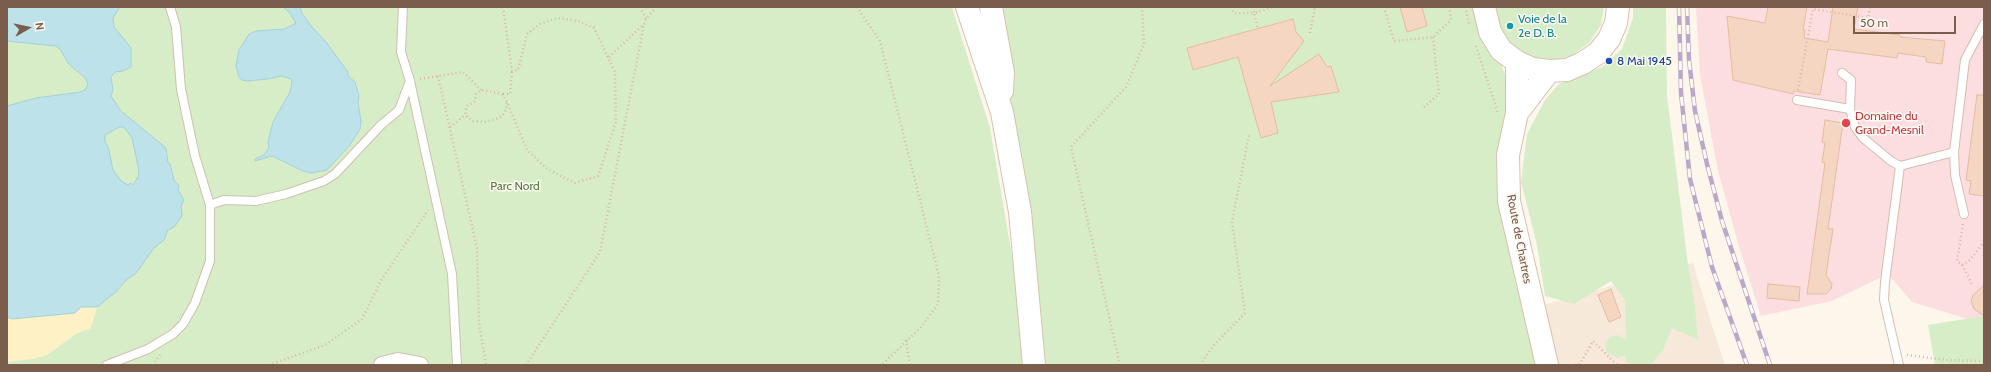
<!DOCTYPE html>
<html>
<head>
<meta charset="utf-8">
<style>
  body { margin:0 }
  #map { position:relative; width:1991px; height:372px; overflow:hidden; background:#fdf6eb; font-family:Cabin,sans-serif }
  canvas { display:block }
  .frame { position:absolute; inset:0; border:8px solid #7b5d4c; pointer-events:none }
  .north { position:absolute; left:8px; top:8px; width:40px; height:40px; -webkit-text-stroke:3px #fffaf2; paint-order:stroke; rotate:81deg; font-size:11px; font-weight:700; line-height:16px; text-align:center; color:#7b5d4c }
  .north::after { content:''; display:block; margin:auto; width:14px; height:18px; background:#7b5d4c; clip-path:polygon(50% 0,100% 100%,50% 72%,0 100%) }
  .scale { position:absolute; left:1853px; top:16px; width:103px; height:18px; box-sizing:border-box; border:2px solid #7b5d4c; border-top:0; padding-left:5px; font-size:12px; line-height:14px; white-space:nowrap; color:#7b5d4c; -webkit-text-stroke:3px #fffaf2; paint-order:stroke }
</style>
</head>
<body>
<div id="map">
<canvas width="1991" height="372"></canvas>
<div class="frame"></div>
<div class="north">N</div>
<div class="scale">50 m</div>
</div>
<script>
const context = document.querySelector('canvas').getContext('2d');
context.lineJoin = 'round';
function paint(path, color) {
  context.fillStyle = color;
  context.fill(path, 'evenodd');
}
function poly(rows) {
  const path = new Path2D();
  for (const r of rows) {
    path.moveTo(r[0], r[1]);
    for (let i = 2; i < r.length; i += 2) path.lineTo(r[i], r[i + 1]);
  }
  return path;
}
function strokePath(path, color, width, dash) {
  context.strokeStyle = color;
  context.lineWidth = width;
  context.lineCap = dash ? 'butt' : 'round';
  context.setLineDash(dash || []);
  context.stroke(path);
}
function write(font, color, halo, rows, align = 'center') {
  context.font = font + ' Cabin,sans-serif';
  context.lineWidth = 3;
  context.setLineDash([]);
  context.textBaseline = 'middle';
  context.strokeStyle = halo;
  context.fillStyle = color;
  for (const [text, x, y, turn = 0] of rows) {
    context.save();
    context.translate(x, y);
    context.rotate((+turn || 0) * Math.PI / 180);
    context.textAlign = isNaN(turn) ? turn : align;
    if (halo) context.strokeText(text, 0, 0);
    context.fillText(text, 0, 0);
    context.restore();
  }
}
paint(poly([
  [1693,263,1712,326,1725,365,1547,365,1533,308]
]), '#f6e9d9');
paint(poly([
  [1696,7,1984,7,1984,324,1912,302,1888,274,1832,301,1761,316,1740,250,1718,171,1700,75]
]), '#fcdee1');
paint(poly([
  [7,7,952,7,990,128,1021,308,1022,365,7,365],
  [999,7,1477,7,1507,79,1515,280,1538,365,1033,365,1025,212],
  [1493,7,1604,7,1601,25,1589,43,1571,56,1550,61,1539,60,1519,52,1503,37],
  [1633,7,1666,7,1667,95,1687,257,1694,299,1698,340,1672,328,1663,350,1650,365,1633,365,1626,362,1626,355,1618,358,1609,354,1606,350,1605,343,1610,337,1617,335,1626,340,1625,300,1611,281,1574,304,1545,296,1537,245,1521,182,1527,134,1545,100,1559,84,1602,67,1622,49,1633,18],
  [1984,316,1984,365,1935,365,1928,325]
]), '#d7edc8');
paint(poly([
  [87,306,97,307,91,328,76,334,47,355,34,359,7,362,7,318,75,313,81,307]
]), '#fdf1c5');
const water = poly([
  [7,7,120,7,113,18,114,27,131,48,131,67,123,71,115,72,111,77,113,90,111,96,121,111,166,148,168,163,170,164,174,180,179,186,178,190,184,200,181,206,182,216,175,226,168,230,164,240,154,248,136,273,126,280,117,291,97,307,81,307,75,313,12,319,7,317,7,106,36,98,80,92,85,90,88,84,85,78,68,63,60,49,56,46,7,41,7,7],
  [119,127,124,127,132,138,139,171,138,177,133,185,131,183,128,185,121,181,113,170,108,146,105,142,105,135,119,127],
  [283,7,300,7,302,13,311,26,326,42,348,72,348,76,355,82,359,96,358,102,361,121,360,129,350,145,327,170,311,173,303,171,272,156,255,161,255,159,264,155,269,148,268,142,273,122,290,92,292,82,291,79,282,76,268,79,247,81,242,80,239,77,236,66,239,50,249,34,256,31,285,29,296,23,289,12,283,7]
]);
paint(water, '#bee2e9');
strokePath(water, '#a3d2db', 1);
const building = poly([
  [1400,7,1422,7,1427,26,1407,32,1400,7],
  [1768,7,1807,7,1803,30,1805,30,1804,38,1828,42,1833,7,1858,7,1854,29,1900,35,1900,37,1945,41,1942,64,1926,62,1926,57,1898,53,1897,58,1828,49,1820,95,1794,91,1793,94,1733,80,1727,16,1765,23,1768,7],
  [1293,19,1296,32,1304,41,1270,86,1319,54,1327,67,1331,66,1339,92,1271,102,1278,133,1261,138,1238,57,1193,70,1187,48,1293,19],
  [1977,95,1984,95,1984,196,1969,194,1971,181,1966,180,1977,95],
  [1825,120,1843,123,1828,229,1833,229,1826,275,1832,284,1831,289,1826,294,1807,294,1825,163,1822,162,1825,143,1822,142,1825,120],
  [1768,284,1800,287,1799,301,1767,298,1768,284],
  [1984,285,1984,316,1974,309,1971,301,1973,295,1984,285],
  [1611,289,1621,317,1609,322,1598,295,1611,289]
]);
paint(building, '#f4d6c2');
strokePath(building, '#e7bca1', 1);
const lane = poly([
  [403,7,401,52,410,81,452,274,457,365],
  [1842,73,1851,80,1850,109,1855,127,1863,138,1891,161,1900,166,1954,152],
  [1797,100,1850,109],
  [210,205,224,200,256,201,286,194,324,181,335,174,381,125,399,110,410,81],
  [1964,214,1955,175,1954,152,1965,60,1984,24],
  [107,365,148,349,173,334,183,324,195,303,210,261,210,205,195,156,181,89,176,27,170,7],
  [1899,365,1884,300,1885,282,1900,166]
]);
const street = poly([
  [382,365,398,361,420,365]
]);
const secondary = poly([
  [967,7,1002,112,1020,212,1034,365],
  [991,7,1003,73,1002,91],
  [1484,7,1490,32,1501,50,1517,62,1533,69,1549,71,1567,70,1583,63,1598,53,1609,39,1616,23,1618,7],
  [1517,62,1517,113,1508,155,1509,201,1547,365],
  [1517,113,1549,71]
]);
strokePath(lane, '#d1bfaf', 10);
strokePath(street, '#d1bfaf', 18);
strokePath(secondary, '#d7c1af', 24);
strokePath(poly([
  [503,7,512,71,518,70,527,34,540,24,558,18,578,21,594,28,615,72,616,122,598,176,575,183,547,169,527,150,507,102,502,94,482,90,476,94,475,101,467,106,465,115,473,121,484,122,494,120,502,116,506,110,507,102],
  [640,7,646,19,656,7],
  [857,7,880,41,939,276,938,304,922,326,882,365],
  [1231,7,1234,13,1254,13,1258,28],
  [1253,7,1254,13,1274,7],
  [1384,7,1394,41,1433,37,1451,20,1449,7],
  [1465,7,1469,24],
  [1310,33,1315,7],
  [1476,46,1498,113],
  [609,57,644,24,646,19],
  [438,76,477,248,479,323,486,365],
  [420,79,463,72,481,90],
  [1798,90,1813,9,1868,18,1870,7],
  [503,94,510,94,512,71],
  [1424,107,1439,94,1433,37],
  [450,127,465,115],
  [1963,224,1957,261,1962,265,1970,260,1984,242],
  [1962,265,1973,286],
  [906,340,910,365],
  [1907,355,1947,360,1984,361],
  [152,365,160,355],
  [269,365,325,345,362,319,380,282,428,210],
  [526,365,600,252,644,24],
  [1120,365,1071,147,1126,87,1144,44,1142,7],
  [1200,365,1213,346,1245,313,1232,222,1249,135],
  [1575,365,1580,364,1593,341,1617,365]
]), '#dab9a4', 2.5, [1, 3]);
strokePath(lane, '#fff', 8);
strokePath(street, '#fff', 16);
strokePath(secondary, '#fff', 22);
const rail = poly([
  [1679,7,1681,93,1690,179,1712,267,1747,365],
  [1687,7,1689,60,1695,111,1707,164,1722,221,1770,365]
]);
strokePath(rail, '#baa7ca', 4.5);
strokePath(rail, '#fffaf2', 3, [9]);
for (const [x, y, r, color] of [
  [1510,26,4,"#0f9aa8"],
  [1609,61,4,"#1a4fb4"],
  [1846,123,5,"#e0444e"]
]) {
  const dot = new Path2D();
  dot.arc(x, y, r, 0, 2 * Math.PI);
  context.fillStyle = color;
  context.fill(dot);
  strokePath(dot, '#fffaf2', 1.5);
}
write('12px', '#0d838f', '#fffaf2', [
  ["Voie de la",1518,19],
  ["2e D. B.",1518,33]
], 'left');
write('12px', '#164399', '#fffaf2', [
  ["8 Mai 1945",1617,61]
], 'left');
write('12px', '#be3a42', '#fffaf2', [
  ["Domaine du",1855,116],
  ["Grand-Mesnil",1855,130]
], 'left');
write('12px', '#517a40', '#fffaf2', [
  ["Parc Nord",515,186]
]);
write('12px', '#7b5d4c', '#fffaf2', [
  ["Route de Chartres",1519,239,79]
]);
</script>
</body>
</html>
